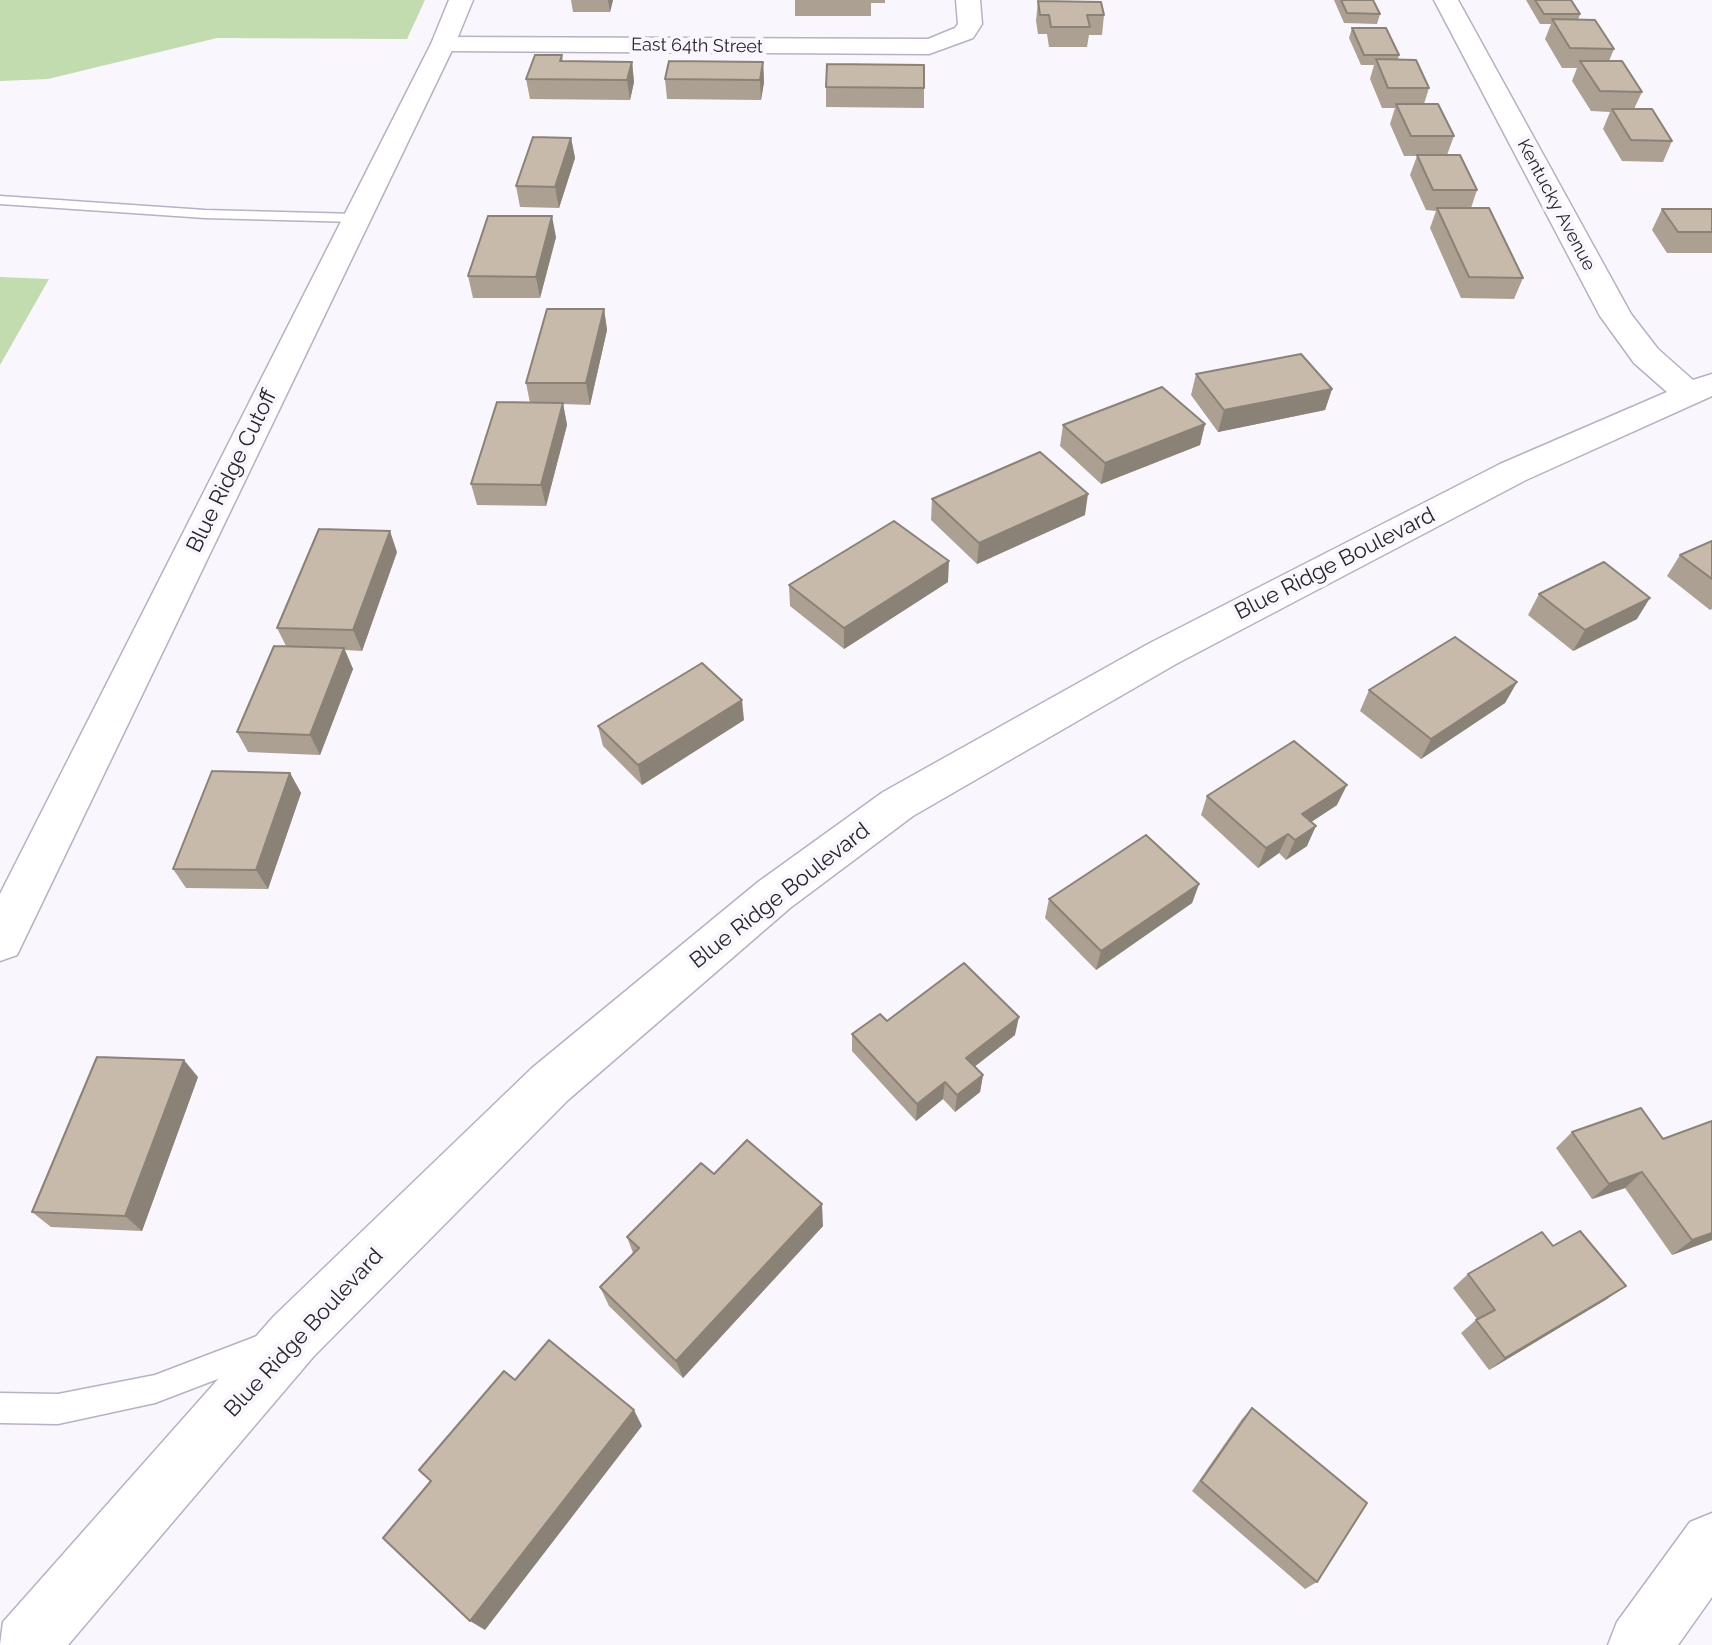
<!DOCTYPE html>
<html>
<head>
<meta charset="utf-8">
<style>
  body { margin:0 }
  canvas { display:block; background:#f9f6fe }
</style>
</head>
<body>
<canvas width="1712" height="1645"></canvas>
<script>
const context = document.querySelector('canvas').getContext('2d');
context.lineJoin = 'round';
function paint(path, color) {
  context.fillStyle = color;
  context.fill(path, 'evenodd');
}
function poly(rows) {
  const path = new Path2D();
  for (const r of rows) {
    path.moveTo(r[0], r[1]);
    for (let i = 2; i < r.length; i += 2) path.lineTo(r[i], r[i + 1]);
  }
  return path;
}
function strokePath(path, color, width, dash) {
  context.strokeStyle = color;
  context.lineWidth = width;
  context.lineCap = dash ? 'butt' : 'round';
  context.setLineDash(dash || []);
  context.stroke(path);
}
function write(font, color, halo, rows, align = 'center') {
  context.font = font + ' Raleway,sans-serif';
  context.lineWidth = 8;
  context.setLineDash([]);
  context.textBaseline = 'middle';
  context.strokeStyle = halo;
  context.fillStyle = color;
  for (const [text, x, y, turn = 0] of rows) {
    context.save();
    context.translate(x, y);
    context.rotate((+turn || 0) * Math.PI / 180);
    context.textAlign = isNaN(turn) ? turn : align;
    if (halo) context.strokeText(text, 0, 0);
    context.fillText(text, 0, 0);
    context.restore();
  }
}
paint(poly([
  [0,0,425,0,407,39,217,38,48,79,0,81],
  [0,277,49,279,0,365]
]), '#c2dbaf');
const service = poly([
  [0,196,205,210,357,214,364,218,357,222,205,218,0,204,0,196],
  [265,1333,275,1337,279,1347,275,1357,155,1403,58,1424,0,1423,0,1393,58,1394,155,1375,265,1333]
]);
const minor = poly([
  [956,0,980,0,982,24,973,38,929,54,443,51,434,49,431,44,434,39,443,37,928,39,955,28,958,24,956,0],
  [1434,0,1458,0,1631,314,1658,349,1693,380,1712,374,1712,396,1526,480,1176,664,913,816,790,908,568,1100,314,1356,68,1645,0,1645,3,1622,274,1316,532,1068,758,882,883,792,1148,644,1500,464,1667,392,1634,363,1600,316,1434,0],
  [1712,1513,1712,1597,1678,1645,1608,1645,1617,1622,1690,1522,1712,1513]
]);
const secondary = poly([
  [449,0,473,0,455,44,17,955,0,961,0,894,431,44,449,0]
]);
strokePath(service, '#b7b1c3', 3);
strokePath(minor, '#b7b1c3', 3);
strokePath(secondary, '#b7b1c3', 3);
paint(service, '#fff');
paint(minor, '#fff');
paint(secondary, '#fff');
paint(poly([
  [571,0,613,0,610,12,573,12],
  [795,0,885,0,885,3,871,3,871,16,795,16],
  [1334,0,1373,0,1380,14,1377,24,1344,23],
  [1526,0,1571,0,1580,14,1578,20,1614,49,1609,61,1642,92,1634,109,1672,141,1663,162,1622,161,1603,129,1610,112,1591,111,1572,81,1577,68,1562,68,1545,39,1551,24,1540,24],
  [1038,1,1104,15,1102,35,1089,35,1087,47,1049,47,1047,34,1038,34,1036,21],
  [1352,28,1399,55,1398,60,1429,88,1424,104,1454,136,1447,155,1477,190,1471,208,1523,278,1514,299,1461,298,1430,228,1436,211,1426,210,1410,175,1417,156,1404,156,1390,124,1395,108,1382,108,1370,79,1374,65,1361,65,1349,38],
  [562,55,563,61,632,62,634,82,630,100,530,99,526,79],
  [763,62,764,82,761,100,667,99,665,79],
  [826,87,924,88,924,108,826,107],
  [571,138,575,158,559,208,520,207,516,186],
  [1662,209,1712,209,1712,253,1667,253,1652,230],
  [556,237,540,298,473,298,468,276],
  [604,309,607,330,590,405,563,404,567,425,546,506,477,505,471,484,530,403,526,383],
  [1196,374,1332,389,1325,410,1218,432,1191,395],
  [1205,424,1200,445,1101,484,1060,446,1063,425],
  [932,499,1085,515,977,564,931,520],
  [1712,541,1712,609,1710,610,1667,576,1680,555],
  [397,552,362,651,345,650,353,669,320,755,248,752,237,732,286,646,277,628],
  [948,582,844,649,790,606,789,585],
  [1539,594,1637,619,1573,651,1528,615],
  [1517,682,1505,703,1421,759,1360,711,1369,690],
  [744,720,642,785,603,746,598,726],
  [290,773,301,793,268,889,186,888,173,869],
  [1207,796,1337,805,1311,822,1307,846,1286,860,1279,853,1258,868,1201,815],
  [1199,884,1192,903,1096,970,1045,918,1049,899],
  [887,1021,1015,1035,975,1066,983,1075,980,1092,955,1112,943,1099,916,1121,852,1051,852,1034],
  [198,1077,142,1231,51,1227,32,1212],
  [1572,1132,1663,1139,1712,1240,1672,1255,1625,1188,1592,1199,1556,1148],
  [714,1174,823,1226,683,1378,609,1306,600,1287,633,1253,627,1237],
  [1468,1274,1607,1299,1489,1370,1461,1333,1477,1319,1453,1288],
  [1252,1408,1317,1582,1305,1589,1192,1491,1242,1419]
]), '#aba092');
paint(poly([
  [608,0,613,0,610,12],
  [632,62,634,82,630,100,627,80],
  [763,62,764,82,761,100,760,80],
  [571,138,575,158,559,208,555,187],
  [552,216,556,237,540,298,536,277],
  [604,309,607,330,590,405,586,383],
  [1332,389,1325,410,1218,432,1224,410],
  [563,403,567,425,546,506,541,485],
  [1205,424,1200,445,1101,484,1105,463],
  [1088,494,1085,515,977,564,979,543],
  [390,531,397,552,362,651,353,630],
  [949,561,948,582,844,649,844,628],
  [1650,598,1637,619,1573,651,1585,630],
  [344,648,353,669,320,755,310,735],
  [1517,682,1505,703,1421,759,1431,739],
  [742,700,744,720,642,785,638,765],
  [290,773,301,793,268,889,256,870],
  [1347,785,1337,805,1293,834,1302,814],
  [1316,826,1307,846,1286,860,1295,840],
  [1288,834,1279,853,1258,868,1266,848],
  [1199,884,1192,903,1096,970,1101,951],
  [1019,1017,1015,1035,964,1075,966,1058],
  [184,1060,198,1077,142,1231,125,1216],
  [983,1075,980,1092,955,1112,957,1095],
  [945,1082,943,1099,916,1121,917,1104],
  [1642,1172,1625,1188,1592,1199,1609,1184],
  [822,1204,823,1226,683,1378,676,1361],
  [1712,1233,1712,1240,1672,1255,1692,1240],
  [1626,1286,1607,1299,1489,1370,1505,1358],
  [634,1410,642,1426,485,1630,470,1621]
]), '#8b8277');
const building = poly([
  [1341,0,1373,0,1380,14,1347,13,1341,0],
  [1535,0,1571,0,1580,14,1544,14,1535,0],
  [1038,1,1101,2,1104,15,1087,15,1090,27,1051,27,1049,15,1040,15,1038,1],
  [1552,19,1595,20,1614,49,1570,48,1552,19],
  [1352,28,1386,28,1399,55,1364,55,1352,28],
  [535,55,562,55,560,61,632,62,627,80,526,79,535,55],
  [1376,59,1416,60,1429,88,1388,88,1376,59],
  [669,61,763,62,760,80,665,79,669,61],
  [1580,61,1622,61,1642,92,1600,91,1580,61],
  [827,64,924,65,924,88,826,87,827,64],
  [1396,104,1438,104,1454,136,1411,136,1396,104],
  [1612,109,1652,109,1672,141,1631,140,1612,109],
  [533,137,571,138,555,187,516,186,533,137],
  [1417,155,1460,155,1477,190,1433,190,1417,155],
  [1437,208,1489,208,1523,278,1469,277,1437,208],
  [1662,209,1712,209,1712,232,1678,232,1662,209],
  [488,216,552,216,536,277,468,276,488,216],
  [547,309,604,309,586,383,526,383,547,309],
  [1301,354,1332,389,1224,410,1196,374,1301,354],
  [1162,387,1205,424,1105,463,1063,425,1162,387],
  [497,402,563,403,541,485,471,484,497,402],
  [1040,452,1088,494,979,543,932,499,1040,452],
  [894,521,949,561,844,628,789,585,894,521],
  [319,529,390,531,353,630,277,628,319,529],
  [1712,541,1712,579,1680,555,1712,541],
  [1604,562,1650,598,1585,630,1539,594,1604,562],
  [1455,637,1517,682,1431,739,1369,690,1455,637],
  [274,646,344,648,310,735,237,732,274,646],
  [702,663,742,700,638,765,598,726,702,663],
  [1294,741,1347,785,1302,814,1316,826,1295,840,1288,834,1266,848,1207,796,1294,741],
  [212,771,290,773,256,870,173,869,212,771],
  [1146,835,1199,884,1101,951,1049,899,1146,835],
  [964,963,1019,1017,966,1058,983,1075,957,1095,945,1082,917,1104,852,1034,880,1014,887,1021,964,963],
  [97,1057,184,1060,125,1216,32,1212,97,1057],
  [1641,1108,1663,1139,1712,1121,1712,1233,1692,1240,1642,1172,1609,1184,1572,1132,1641,1108],
  [747,1140,822,1204,676,1361,600,1287,639,1248,627,1237,701,1163,714,1174,747,1140],
  [1580,1231,1626,1286,1505,1358,1476,1320,1495,1310,1468,1274,1542,1232,1553,1246,1580,1231],
  [549,1340,634,1410,470,1621,383,1538,431,1481,419,1470,504,1371,515,1380,549,1340],
  [1252,1408,1367,1503,1317,1582,1201,1481,1252,1408]
]);
paint(building, '#c7baaa');
strokePath(building, '#8b8277', 2);
write('18px', '#28252c', '#f9f6fe', [
  ["East 64th Street",697,46,1],
  ["Kentucky Avenue",1556,205,62]
]);
write('22px', '#28252c', '#f9f6fe', [
  ["Blue Ridge Cutoff",232,471,-64],
  ["Blue Ridge Boulevard",1335,564,-27],
  ["Blue Ridge Boulevard",780,896,-38],
  ["Blue Ridge Boulevard",304,1333,-47]
]);
</script>
</body>
</html>
